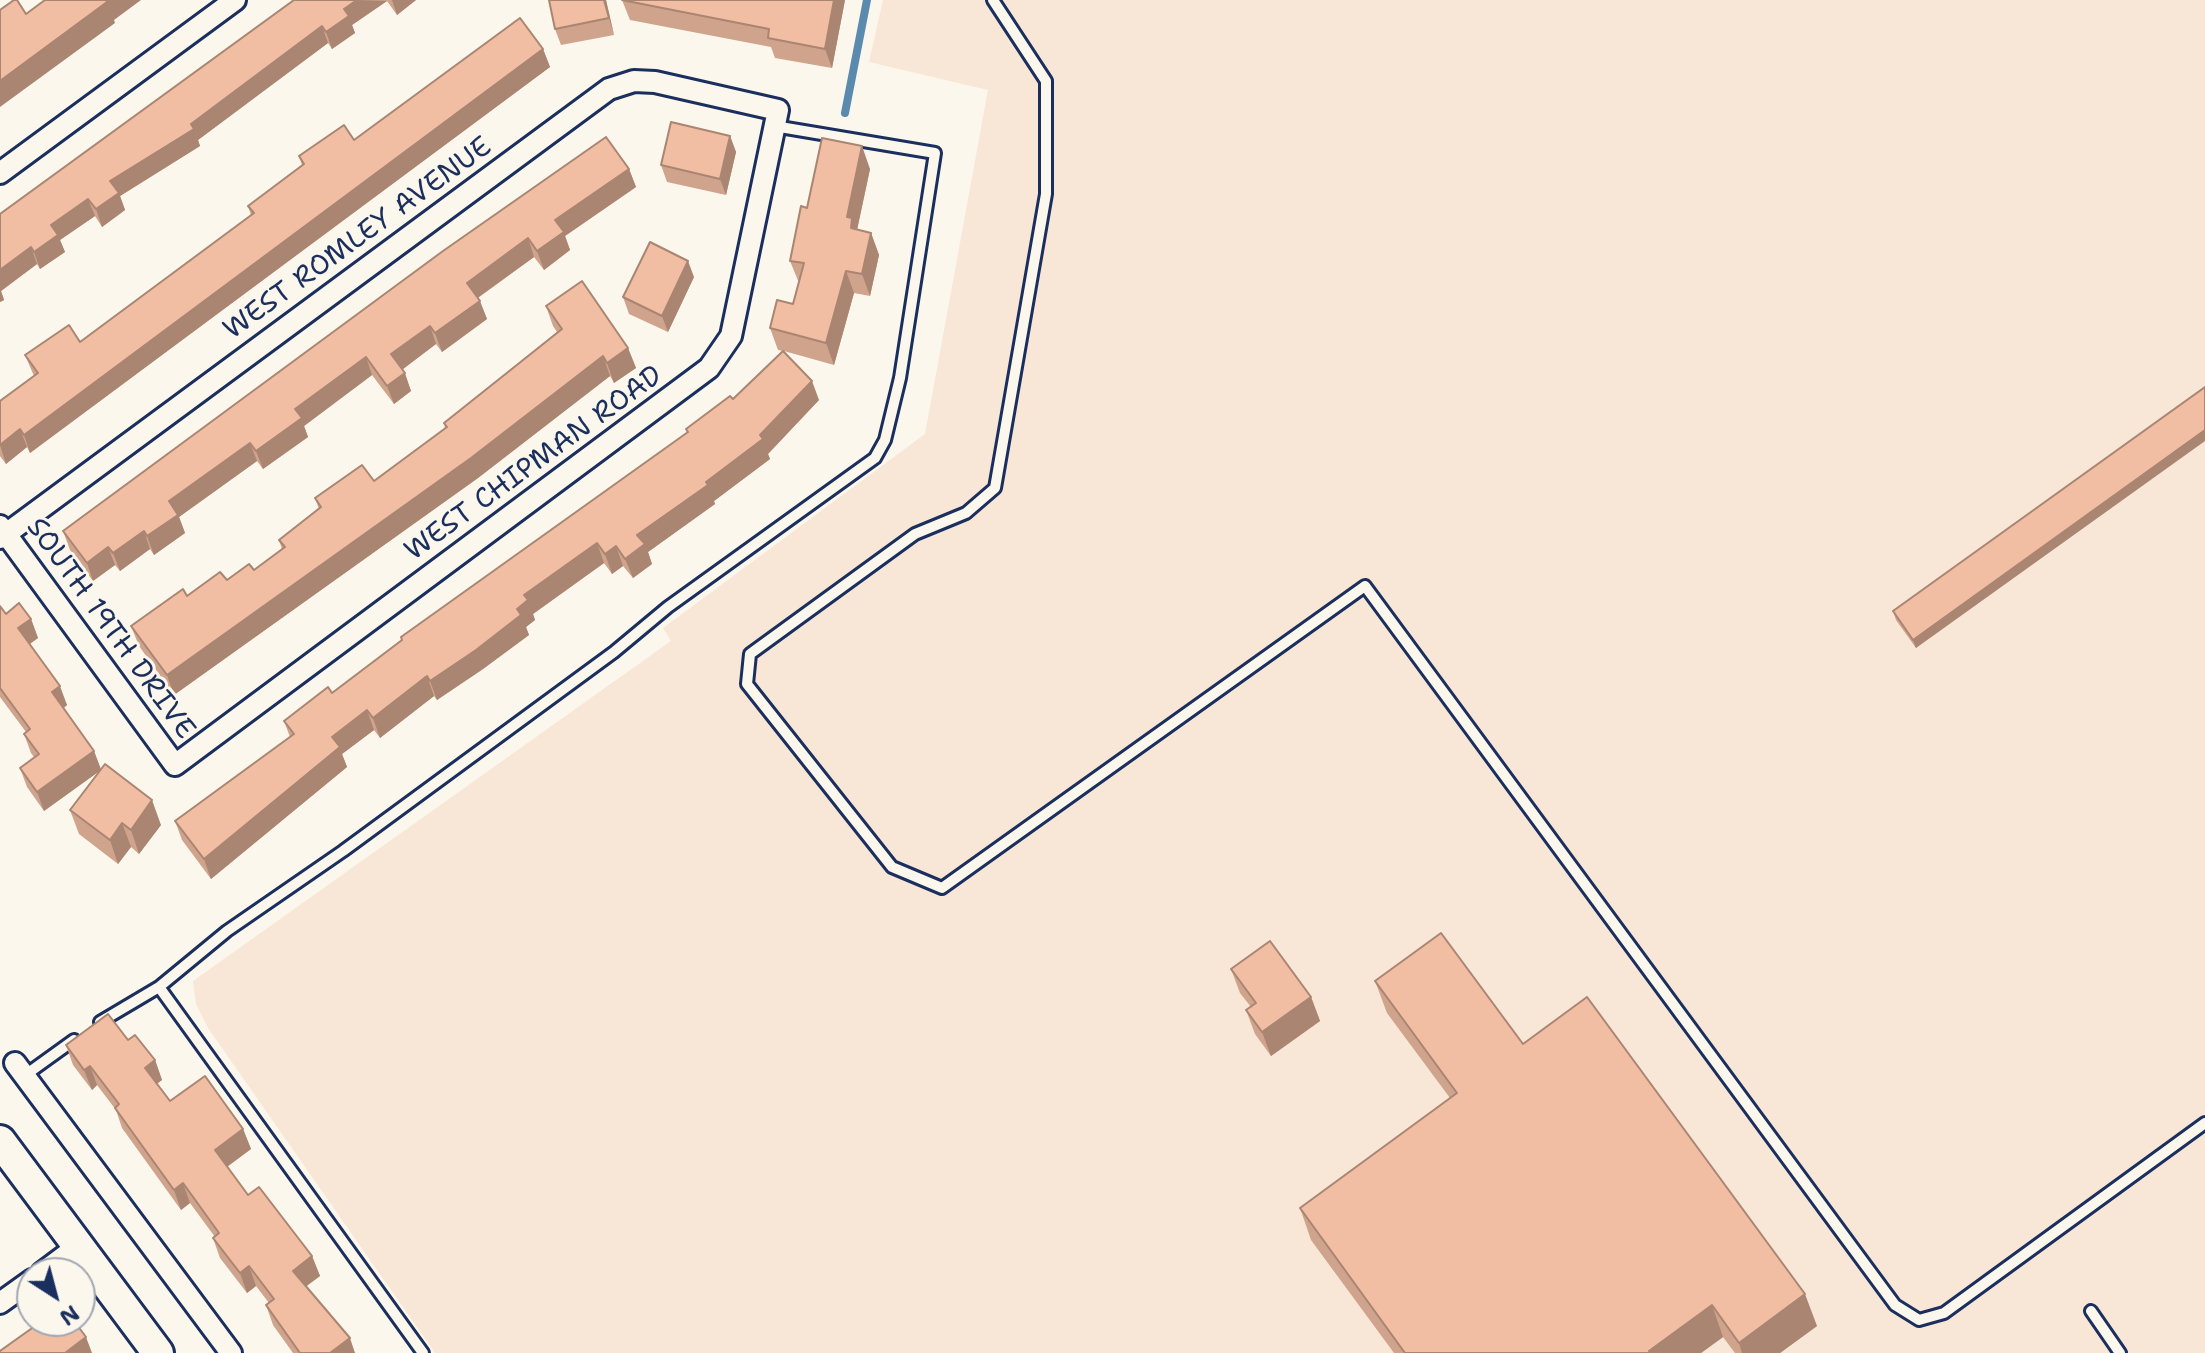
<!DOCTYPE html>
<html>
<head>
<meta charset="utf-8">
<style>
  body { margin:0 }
  #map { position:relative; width:2205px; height:1353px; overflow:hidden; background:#fbf7ec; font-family:"Shantell Sans",sans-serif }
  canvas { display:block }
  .north { position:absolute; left:16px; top:1257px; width:80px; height:80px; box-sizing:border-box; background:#fbf7ec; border:2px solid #a1a7b3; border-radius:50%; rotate:144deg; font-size:22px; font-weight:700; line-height:32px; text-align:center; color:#1b2f5e }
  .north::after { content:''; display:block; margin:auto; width:28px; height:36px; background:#1b2f5e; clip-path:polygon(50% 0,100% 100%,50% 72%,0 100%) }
</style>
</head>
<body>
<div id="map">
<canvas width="2205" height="1353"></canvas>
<div class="north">N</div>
</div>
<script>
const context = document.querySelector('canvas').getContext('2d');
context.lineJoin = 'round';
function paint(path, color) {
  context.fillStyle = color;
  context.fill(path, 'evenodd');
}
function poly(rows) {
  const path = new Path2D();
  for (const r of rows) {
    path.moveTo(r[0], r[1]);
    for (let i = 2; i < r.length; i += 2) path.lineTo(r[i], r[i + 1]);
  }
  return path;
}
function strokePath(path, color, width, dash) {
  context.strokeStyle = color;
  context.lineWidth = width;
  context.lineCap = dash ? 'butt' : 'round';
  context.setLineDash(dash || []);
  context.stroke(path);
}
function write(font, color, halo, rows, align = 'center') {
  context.font = font + ' "Shantell Sans",sans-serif';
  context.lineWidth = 6;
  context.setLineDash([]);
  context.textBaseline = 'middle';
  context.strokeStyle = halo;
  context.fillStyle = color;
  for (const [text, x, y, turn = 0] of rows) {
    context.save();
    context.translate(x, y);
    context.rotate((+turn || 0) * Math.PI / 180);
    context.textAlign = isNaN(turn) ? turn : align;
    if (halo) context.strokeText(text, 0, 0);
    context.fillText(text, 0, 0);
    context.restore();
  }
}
paint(poly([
  [883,0,2205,0,2205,1353,435,1353,208,1028,196,1004,193,981,671,641,663,628,925,434,988,90,869,62]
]), '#f8e6d6');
strokePath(poly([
  [845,113,867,0]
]), '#5a8baf', 8);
const service = poly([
  [993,0,1046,81,1046,194,995,488,966,513,915,534,750,654,747,684,892,867,942,888,1365,586,1895,1305,1919,1320,1944,1313,2205,1123],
  [159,987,227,931,343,851,614,652,668,607,875,458,885,440,900,378,935,153,774,126],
  [100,1022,159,987,423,1353],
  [24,1076,74,1040],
  [2091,1311,2120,1353]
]);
const minor = poly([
  [0,173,235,0],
  [0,526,6,534,175,765,709,368,731,336,778,110,655,82,634,81,609,89,6,534,0,538],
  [15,1063,231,1353],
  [42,1273,78,1246],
  [0,1303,32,1280]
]);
const primary = poly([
  [0,1141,158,1353]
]);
strokePath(service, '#1b2f5e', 16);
strokePath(minor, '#1b2f5e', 26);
strokePath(primary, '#1b2f5e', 36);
strokePath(service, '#fbf7ec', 10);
strokePath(minor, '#fbf7ec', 20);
strokePath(primary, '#fbf7ec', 30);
paint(poly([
  [294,0,416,0,397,15,387,1,352,25,355,33,332,49,328,43,198,140,200,146,120,196,125,210,102,227,95,216,60,240,65,252,40,269,37,264,1,291,4,300,0,302,0,214],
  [606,0,614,35,561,45,555,29],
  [622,0,845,0,832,68,775,58,771,47,630,20],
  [543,49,550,67,30,453,27,447,6,464,0,456,0,401,34,376,25,355,80,342,251,215,248,206,302,165,299,156,354,140],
  [730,136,736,152,726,195,667,182,661,165],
  [629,169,636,187,565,236,570,250,544,270,534,257,478,298,487,319,442,352,436,344,402,369,411,391,394,404,372,375,304,426,308,437,263,469,257,461,179,517,185,533,154,555,150,549,120,571,115,565,93,581,70,550,63,531],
  [870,169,857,230,871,233,879,255,870,296,854,293,834,365,784,351,819,400,768,454,770,459,714,501,715,504,648,552,652,564,633,578,623,566,612,574,604,563,533,614,535,620,526,627,529,635,483,669,437,700,434,696,380,738,374,730,342,754,347,767,211,879,182,840,175,821,290,737,284,721,332,693,687,433,686,429,733,399,783,351,778,350,770,328,793,304,799,283,790,261,807,208],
  [694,277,668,332,629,314,623,297],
  [546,306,628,348,636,368,614,383,610,376,478,478,174,695,139,646,131,626,187,596,254,570,282,549,279,540,319,509,315,498,374,481,445,428,444,423,557,332,553,326],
  [2205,387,1916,648,1896,620,1893,611],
  [0,606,6,614,31,619,38,638,30,644,67,705,64,708,94,751,101,769,161,825,139,854,131,847,118,864,79,834,70,810,98,772,44,811,27,787,20,768,34,757,31,753,24,734,26,732,0,697],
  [1231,969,1311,997,1320,1021,1271,1056,1255,1034,1246,1010,1251,1007,1240,993],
  [1375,981,1523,1044,1817,1326,1780,1353,1735,1353,1723,1337,1701,1353,1394,1353,1311,1240,1300,1208,1450,1098,1387,1013],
  [128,1040,155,1060,162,1080,157,1084,170,1101,243,1129,251,1149,227,1166,248,1195,312,1256,320,1276,306,1286,355,1353,293,1353,273,1325,266,1305,269,1303,256,1286,247,1293,220,1258,213,1238,215,1237,190,1203,181,1210,122,1128,116,1110,97,1085,92,1090,73,1065,66,1045]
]), '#cfa38c');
paint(poly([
  [106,0,141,0,114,20,115,23,0,107,0,81],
  [357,0,387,1,352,25,355,33,332,49,326,32,344,9],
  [392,0,416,0,397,15],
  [604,0,606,0,614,35,609,18],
  [834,0,845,0,832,68,825,49],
  [322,26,328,43,198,140,200,146,120,196,125,210,102,227,96,209,110,181,191,124],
  [543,49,550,67,30,453,24,435],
  [730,136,736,152,726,195,720,179],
  [862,146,870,169,857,230,859,251,847,217],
  [629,169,636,187,565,236,570,250,544,270,537,251,555,220],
  [88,199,95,216,60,240,65,252,40,269,34,252,51,225],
  [871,233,879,255,870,296,862,274],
  [528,238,534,257,473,301,467,283],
  [31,247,37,264,1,291,4,300,0,302,0,270],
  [688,261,694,277,668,332,662,316],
  [846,271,854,293,834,365,826,343],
  [480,301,487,319,442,352,435,333],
  [430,326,436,344,398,373,391,354],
  [628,348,636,368,614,383,607,363],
  [603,356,610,376,478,478,174,695,167,675],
  [366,357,372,375,304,426,308,437,263,469,256,451,295,409],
  [405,373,411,391,394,404,387,386],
  [812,381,819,400,768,454,770,459,714,501,715,504,648,552,652,564,633,578,625,559,637,535,706,482,760,435],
  [20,429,27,447,6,464,0,445],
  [2205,430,2205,441,1916,648,1913,640],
  [250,443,257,461,179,517,185,533,154,555,147,536,169,501],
  [144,531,150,549,120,571,113,553],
  [597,543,604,563,533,614,535,620,526,627,529,635,483,669,437,700,430,681,524,595],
  [616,546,623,566,612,574,605,554],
  [108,547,115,565,93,581,87,563],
  [31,619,38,638,25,647,18,628],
  [427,676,434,696,380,738,373,718],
  [60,686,67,705,59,711,52,692],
  [367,710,374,730,342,754,347,767,211,879,204,859,332,737],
  [94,751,101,770,44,811,37,792],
  [152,800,161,825,139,854,131,830],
  [122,823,131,847,118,864,110,840],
  [1311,997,1320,1021,1271,1056,1262,1032],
  [155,1060,162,1080,152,1087,145,1068],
  [90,1066,97,1085,92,1090,84,1070],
  [243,1129,251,1149,223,1170,215,1150],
  [183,1183,190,1203,181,1210,174,1190],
  [312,1256,320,1276,300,1291,293,1271],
  [249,1266,256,1286,247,1293,240,1273],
  [1805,1294,1817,1326,1780,1353,1742,1353,1739,1343],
  [1712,1305,1723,1337,1701,1353,1650,1353,1649,1351],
  [86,1337,92,1353,65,1353],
  [350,1338,355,1353,330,1353]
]), '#a98572');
const building = poly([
  [14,0,17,0,26,14,45,0,106,0,107,2,0,81,0,10,14,0],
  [294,0,357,0,344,9,349,16,326,32,322,26,191,124,194,129,110,181,119,193,96,209,88,199,51,225,58,235,34,252,31,247,0,270,0,214,294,0],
  [549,0,604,0,609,18,555,29,549,0],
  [622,0,834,0,825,49,768,38,769,29,622,0],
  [520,18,543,49,24,435,20,429,0,445,0,401,38,373,25,355,69,325,80,342,254,213,248,206,304,164,299,156,344,125,354,140,520,18],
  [671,122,730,136,720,179,661,165,671,122],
  [606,137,629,169,555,220,564,232,537,251,528,238,467,283,480,301,435,333,430,326,391,354,405,373,387,386,366,357,295,409,302,418,256,451,250,443,169,501,178,515,147,536,144,531,113,553,108,547,87,563,63,531,443,251,606,137],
  [822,138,862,146,847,217,852,218,851,228,871,233,862,274,846,271,826,343,770,328,777,300,793,304,804,263,790,261,801,206,807,208,822,138],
  [650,242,688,261,662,316,623,297,650,242],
  [582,281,628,348,607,363,603,356,471,458,167,675,131,626,183,589,187,596,220,572,227,580,249,564,254,570,285,547,279,540,321,507,315,498,362,465,374,481,447,427,444,423,562,329,546,306,582,281],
  [783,351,812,381,760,435,763,439,706,482,708,485,637,535,645,544,625,559,616,546,605,554,597,543,524,595,528,600,517,609,521,615,476,650,430,681,427,676,373,718,367,710,332,737,340,747,204,859,175,821,294,734,284,721,328,687,332,693,402,640,401,637,688,432,686,429,730,396,733,399,783,351],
  [2205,387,2205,430,1913,640,1893,611,2205,387],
  [19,603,31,619,18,628,60,686,52,692,94,751,37,792,20,768,39,754,24,734,30,729,0,688,0,606,6,614,19,603],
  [105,764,152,800,131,830,122,823,110,840,70,810,105,764],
  [1441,933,1523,1044,1587,997,1805,1294,1739,1343,1712,1305,1649,1351,1651,1353,1405,1353,1300,1208,1457,1093,1375,981,1441,933],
  [1270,941,1311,997,1262,1032,1246,1010,1256,1003,1231,969,1270,941],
  [108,1014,128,1040,135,1035,155,1060,145,1068,170,1101,205,1076,243,1129,215,1150,248,1195,259,1187,312,1256,293,1271,350,1338,330,1353,300,1353,266,1305,274,1299,249,1266,240,1273,213,1238,219,1233,183,1183,174,1190,115,1108,119,1104,90,1066,84,1070,66,1045,108,1014],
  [42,1321,74,1321,86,1337,65,1353,0,1353,0,1351,42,1321]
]);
paint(building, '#f1bea3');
strokePath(building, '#a98572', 2);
write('28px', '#1b2f5e', '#fbf7ec', [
  ["WEST ROMLEY AVENUE",358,239,-36],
  ["WEST CHIPMAN ROAD",534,464,-36],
  ["SOUTH 19TH DRIVE",110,629,54]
]);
</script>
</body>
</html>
